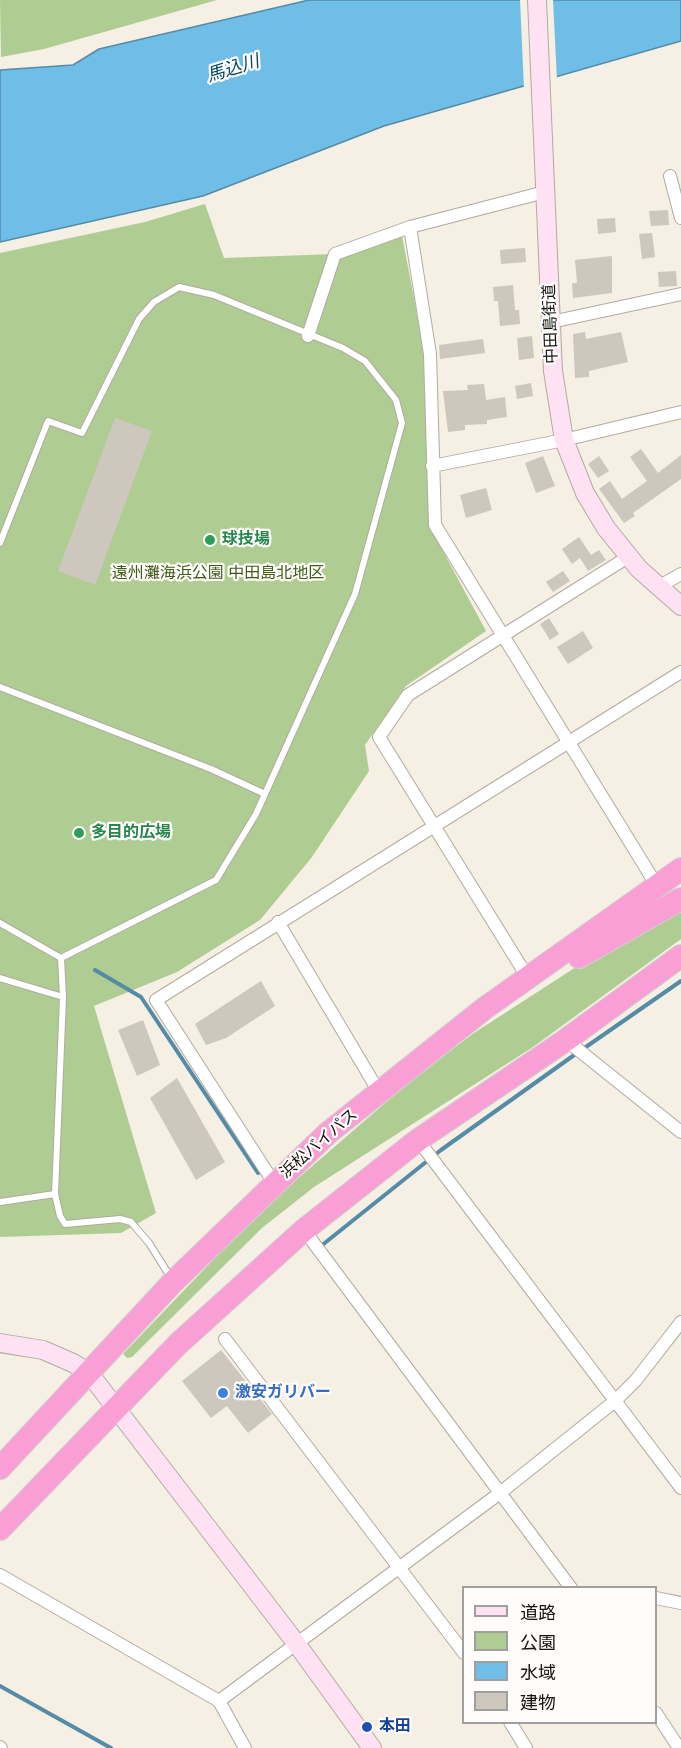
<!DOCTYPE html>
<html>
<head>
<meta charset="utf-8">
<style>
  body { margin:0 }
  #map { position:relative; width:681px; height:1748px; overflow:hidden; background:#f5efe4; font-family:Arial,"Noto Sans JP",sans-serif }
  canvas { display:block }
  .legend { position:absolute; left:462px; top:1586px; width:195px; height:138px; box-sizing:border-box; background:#fefdfb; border:2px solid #a19f9d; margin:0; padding:8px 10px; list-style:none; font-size:18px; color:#151310 }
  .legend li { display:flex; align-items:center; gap:12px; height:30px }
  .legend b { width:30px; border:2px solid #a19f9d }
</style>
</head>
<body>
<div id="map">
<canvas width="681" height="1748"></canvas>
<ul class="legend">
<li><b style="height:8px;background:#fee2f3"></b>道路</li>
<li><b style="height:16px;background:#afcd93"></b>公園</li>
<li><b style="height:16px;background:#6fbee7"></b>水域</li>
<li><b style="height:16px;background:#cdc7bd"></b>建物</li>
</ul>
</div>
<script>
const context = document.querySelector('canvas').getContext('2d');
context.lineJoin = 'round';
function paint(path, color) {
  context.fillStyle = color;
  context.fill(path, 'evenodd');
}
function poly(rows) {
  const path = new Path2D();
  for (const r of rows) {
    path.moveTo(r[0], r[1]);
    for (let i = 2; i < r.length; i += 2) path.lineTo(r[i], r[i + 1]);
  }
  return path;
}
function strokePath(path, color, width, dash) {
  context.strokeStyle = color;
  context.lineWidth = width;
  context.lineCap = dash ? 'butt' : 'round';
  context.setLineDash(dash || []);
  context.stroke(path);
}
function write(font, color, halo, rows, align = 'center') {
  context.font = font + ' Arial,"Noto Sans JP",sans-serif';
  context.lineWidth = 4.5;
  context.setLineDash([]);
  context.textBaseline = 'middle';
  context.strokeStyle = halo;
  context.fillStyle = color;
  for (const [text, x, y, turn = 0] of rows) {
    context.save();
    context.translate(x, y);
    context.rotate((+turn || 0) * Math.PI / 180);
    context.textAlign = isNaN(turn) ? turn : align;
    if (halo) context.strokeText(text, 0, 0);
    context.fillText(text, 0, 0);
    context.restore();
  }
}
paint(poly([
  [0,0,217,0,44,49,1,57],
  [205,204,224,258,335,254,401,230,424,351,430,527,486,631,406,686,365,745,369,771,312,857,260,920,177,972,94,1006,156,1213,121,1233,0,1237,0,253,145,222],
  [681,907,681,939,533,1047,314,1187,262,1228,132,1357,127,1358,123,1354,258,1213,414,1078,474,1033,607,947]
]), '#afcd93');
const water = poly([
  [309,0,681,0,681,41,384,126,203,196,0,242,0,70,73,65,99,49,309,0]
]);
paint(water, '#6fbee7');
strokePath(water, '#548ba6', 1.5);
paint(poly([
  [520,0,553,0,557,80,524,89]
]), '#f5efe4');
strokePath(poly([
  [95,970,141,997,258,1173],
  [583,1049,681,981],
  [321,1246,441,1150,577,1053],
  [0,1686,111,1748]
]), '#548ba6', 4);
paint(poly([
  [668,210,669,225,651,226,649,211],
  [615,218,616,232,598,234,597,219],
  [652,233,655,257,642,259,639,234],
  [525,248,526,262,501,264,500,250],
  [612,256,612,293,573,298,572,283,577,283,575,260],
  [676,271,677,286,659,287,658,272],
  [513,285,515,310,519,310,520,324,500,326,498,301,494,301,493,287],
  [585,332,586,339,621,332,628,362,589,371,589,377,575,378,573,334],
  [532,336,534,358,519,360,517,338],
  [483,339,485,353,440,359,439,345],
  [531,383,533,396,517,399,515,386],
  [484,384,486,400,505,397,507,417,487,420,487,424,465,425,465,430,448,432,443,391,468,390,467,385],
  [115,418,152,431,95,585,58,571],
  [641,449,658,473,681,455,681,479,633,513,635,516,624,523,599,489,610,481,622,499,647,481,630,457],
  [543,456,555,486,536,493,525,463],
  [599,456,609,471,598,478,588,464],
  [486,488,492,510,466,518,460,495],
  [579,537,591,555,599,550,606,560,588,571,580,558,572,564,562,549],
  [563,571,570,581,553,592,546,582],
  [549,618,559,634,550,640,540,624],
  [583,631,593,648,568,664,557,647],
  [261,981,275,1006,226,1038,206,1045,195,1024],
  [143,1020,160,1065,137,1076,118,1030],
  [177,1078,225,1162,196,1180,150,1098],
  [221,1350,272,1414,248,1433,227,1406,211,1418,182,1381]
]), '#cdc7bd');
const lane = poly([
  [0,543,48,421,82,433,139,319,154,302,179,287,214,295,343,348,365,361,396,400,402,423,355,594,256,814,216,880,61,958],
  [0,687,211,769,265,794],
  [0,923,61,958],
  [61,958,63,997,55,1194,60,1216,65,1224,120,1219,131,1222,149,1243,171,1278],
  [0,978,63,997],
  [0,1202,55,1194]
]);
const street = poly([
  [670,176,681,218],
  [410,227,430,354,435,525,657,886],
  [551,322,681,294],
  [308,336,335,254,410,227,545,192],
  [432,466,564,440,681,412],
  [658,587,681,574],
  [278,922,379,1092],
  [528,978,379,737,408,695,628,557],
  [566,1040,681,1132],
  [418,1140,681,1488],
  [274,1183,156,1000,681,672],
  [304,1230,571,1588],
  [225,1339,464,1653],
  [0,1575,219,1701,245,1748],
  [656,1598,681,1603],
  [219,1701,500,1493,615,1401,636,1380,681,1322],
  [656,1713,679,1748],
  [510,1722,526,1748],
  [0,1747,1,1748]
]);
const secondary = poly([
  [537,0,553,371,564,440,585,493,606,528,639,569,681,606],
  [0,1343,43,1350,73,1363,89,1373,296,1643,372,1748]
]);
const highway = poly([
  [579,957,681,899],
  [0,1468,173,1282,328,1133,485,1008,681,869],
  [0,1529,178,1344,304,1230,418,1140,566,1040,681,956]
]);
strokePath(lane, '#b0aaa0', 8);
strokePath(street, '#b0aaa0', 14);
strokePath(secondary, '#b0aaa0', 20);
strokePath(highway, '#d0d0cf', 24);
strokePath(lane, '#fff', 6);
strokePath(street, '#fff', 12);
strokePath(secondary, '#fee2f3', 18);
strokePath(highway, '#fa9fd6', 22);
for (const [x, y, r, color] of [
  [210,540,6,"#2e9e5b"],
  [79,833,6,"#2e9e5b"],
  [223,1393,6,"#3f7fe0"],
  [367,1727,6,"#1a4fb4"]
]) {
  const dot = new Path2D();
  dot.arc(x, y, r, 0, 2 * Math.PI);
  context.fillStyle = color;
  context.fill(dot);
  strokePath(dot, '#fefdfb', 2);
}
write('16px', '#151310', '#fefdfb', [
  ["中田島街道",551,324,-92],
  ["浜松バイパス",319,1144,-41]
]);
write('bold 16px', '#27864d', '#fefdfb', [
  ["球技場",222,540],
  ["多目的広場",91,833]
], 'left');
write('16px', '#3e5c16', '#fefdfb', [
  ["遠州灘海浜公園 中田島北地区",218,574]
]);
write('bold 16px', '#366cbe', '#fefdfb', [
  ["激安ガリバー",235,1393]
], 'left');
write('bold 16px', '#164399', '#fefdfb', [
  ["本田",379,1727]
], 'left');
write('italic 18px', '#044964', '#fefdfb', [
  ["馬込川",233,69,-17]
]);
</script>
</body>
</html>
